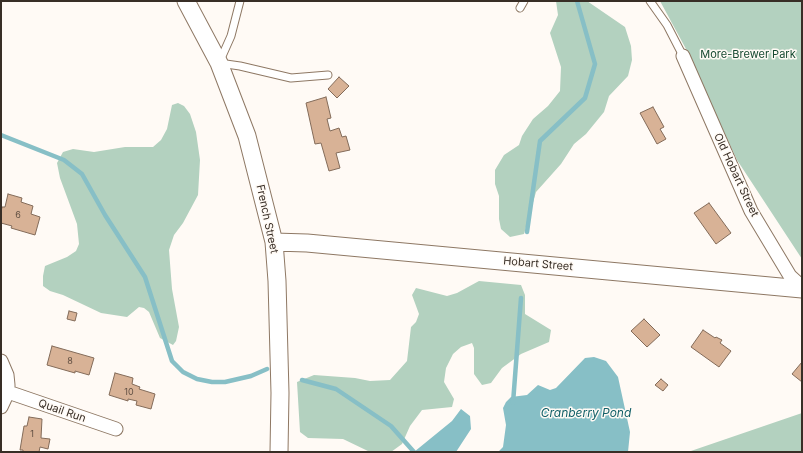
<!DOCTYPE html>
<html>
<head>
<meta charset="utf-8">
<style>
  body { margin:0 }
  #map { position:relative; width:803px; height:453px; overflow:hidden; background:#fffaf5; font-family:Inter,sans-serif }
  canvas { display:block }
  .frame { position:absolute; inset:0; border:2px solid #382e26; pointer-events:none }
</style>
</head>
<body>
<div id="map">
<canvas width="803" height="453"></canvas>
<div class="frame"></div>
</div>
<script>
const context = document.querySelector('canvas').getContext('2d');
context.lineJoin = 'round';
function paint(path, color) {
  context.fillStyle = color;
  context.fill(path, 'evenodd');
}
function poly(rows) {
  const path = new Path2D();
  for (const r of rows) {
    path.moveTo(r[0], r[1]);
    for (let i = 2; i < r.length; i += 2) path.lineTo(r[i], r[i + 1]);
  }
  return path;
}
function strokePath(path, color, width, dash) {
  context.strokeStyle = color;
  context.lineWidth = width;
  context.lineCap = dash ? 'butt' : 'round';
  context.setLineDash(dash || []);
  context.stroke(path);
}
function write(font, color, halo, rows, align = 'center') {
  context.font = font + ' Inter,sans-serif';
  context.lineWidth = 3;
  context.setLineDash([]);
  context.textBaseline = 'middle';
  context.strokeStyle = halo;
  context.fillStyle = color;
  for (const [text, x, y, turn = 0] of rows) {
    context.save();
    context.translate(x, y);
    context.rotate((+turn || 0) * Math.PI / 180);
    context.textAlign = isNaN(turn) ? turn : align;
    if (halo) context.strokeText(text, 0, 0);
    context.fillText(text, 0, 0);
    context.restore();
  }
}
paint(poly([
  [556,1,587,1,625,27,631,46,632,60,628,76,609,96,604,112,586,134,574,144,561,164,536,192,524,234,510,237,501,229,499,219,499,196,495,184,495,170,504,155,519,145,522,136,533,119,548,106,560,91,561,67,550,33,558,15],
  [660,1,802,1,802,259,737,160,686,49],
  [178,103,184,106,190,114,196,132,200,160,198,195,183,223,174,235,169,250,172,289,179,327,176,341,173,345,160,338,149,312,144,308,139,307,127,317,101,313,63,295,50,291,43,286,43,276,45,266,67,257,76,251,79,244,77,224,60,178,57,163,63,152,73,149,94,152,125,147,153,147,161,140,167,129,172,105],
  [479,281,521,285,525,295,525,314,551,330,549,342,521,354,502,368,491,383,482,385,474,374,474,348,472,343,461,347,453,354,446,368,444,382,454,399,452,407,422,410,410,426,402,444,391,452,370,452,343,439,308,438,300,432,297,382,314,375,355,378,370,381,390,380,407,361,411,327,416,322,419,314,412,295,416,288,447,296,457,293],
  [802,413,802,452,688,452]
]), '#b3d1bf');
paint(poly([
  [594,357,606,361,618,377,630,432,628,452,498,452,503,447,506,425,503,408,506,402,511,397,527,395,538,385,550,390,556,388,585,358],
  [461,409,470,416,471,429,456,452,414,452,452,421]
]), '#87bfc6');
strokePath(poly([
  [1,135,64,160,82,174,105,215,145,277,172,361,183,372,197,379,212,382,225,382,251,376,267,369],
  [527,232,540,141,585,98,595,64,577,1],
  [302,380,336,389,391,426,414,452],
  [513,403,521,298]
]), '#87bfc6', 4.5);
const building = poly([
  [339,77,349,86,337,98,328,89,339,77],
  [326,97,331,118,327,119,330,131,339,128,342,137,346,136,350,150,336,153,340,168,329,171,321,143,315,144,306,103,326,97],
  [653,107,664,127,660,129,666,139,657,144,640,113,653,107],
  [8,194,22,198,21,202,33,206,31,214,40,217,35,235,11,228,12,226,1,223,1,212,2,207,5,207,8,194],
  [709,203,731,233,716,244,694,213,709,203],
  [69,311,77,313,75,321,67,319,69,311],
  [644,319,660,335,647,347,631,331,644,319],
  [703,330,715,338,716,337,722,340,720,343,731,351,719,367,691,347,703,330],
  [52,346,94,358,89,375,75,371,75,373,47,365,52,346],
  [802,362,802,382,792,374,802,362],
  [115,373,133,378,132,384,140,387,139,389,155,394,151,409,136,405,137,401,128,399,128,401,109,395,115,373],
  [661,379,668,385,663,391,655,385,661,379],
  [29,417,42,419,41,438,50,439,48,449,40,447,39,452,23,452,23,450,20,450,24,426,27,426,29,417]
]);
paint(building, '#d8b296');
strokePath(building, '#836b59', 1);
const service = poly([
  [240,1,231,36,219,63,240,66,291,78,328,75],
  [650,1,667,25,683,56],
  [520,8,524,1]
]);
const minor = poly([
  [683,56,751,211,790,276,802,287],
  [1,361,7,375,8,385,8,392,1,407],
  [8,392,116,429]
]);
const tertiary = poly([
  [186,1,219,63,247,136,274,242,277,281,280,393,279,452],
  [274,242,307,243,802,289]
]);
strokePath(service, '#8e7864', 9);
strokePath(minor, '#8e7864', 15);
strokePath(tertiary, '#8e7864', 19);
strokePath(service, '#fff', 7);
strokePath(minor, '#fff', 13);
strokePath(tertiary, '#fff', 17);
write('9px', '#604f42', null, [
  ["6",18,215],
  ["8",70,361],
  ["10",129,392],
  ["1",32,434]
]);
write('11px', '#154930', '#fffaf5', [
  ["More-Brewer Park",748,55]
]);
write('11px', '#382e26', '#fffaf5', [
  ["Old Hobart Street",736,175,65],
  ["French Street",267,219,78],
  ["Hobart Street",538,264,5],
  ["Quail Run",62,411,19]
]);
write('italic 12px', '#115f67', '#fffaf5', [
  ["Cranberry Pond",586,413]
]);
</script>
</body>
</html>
